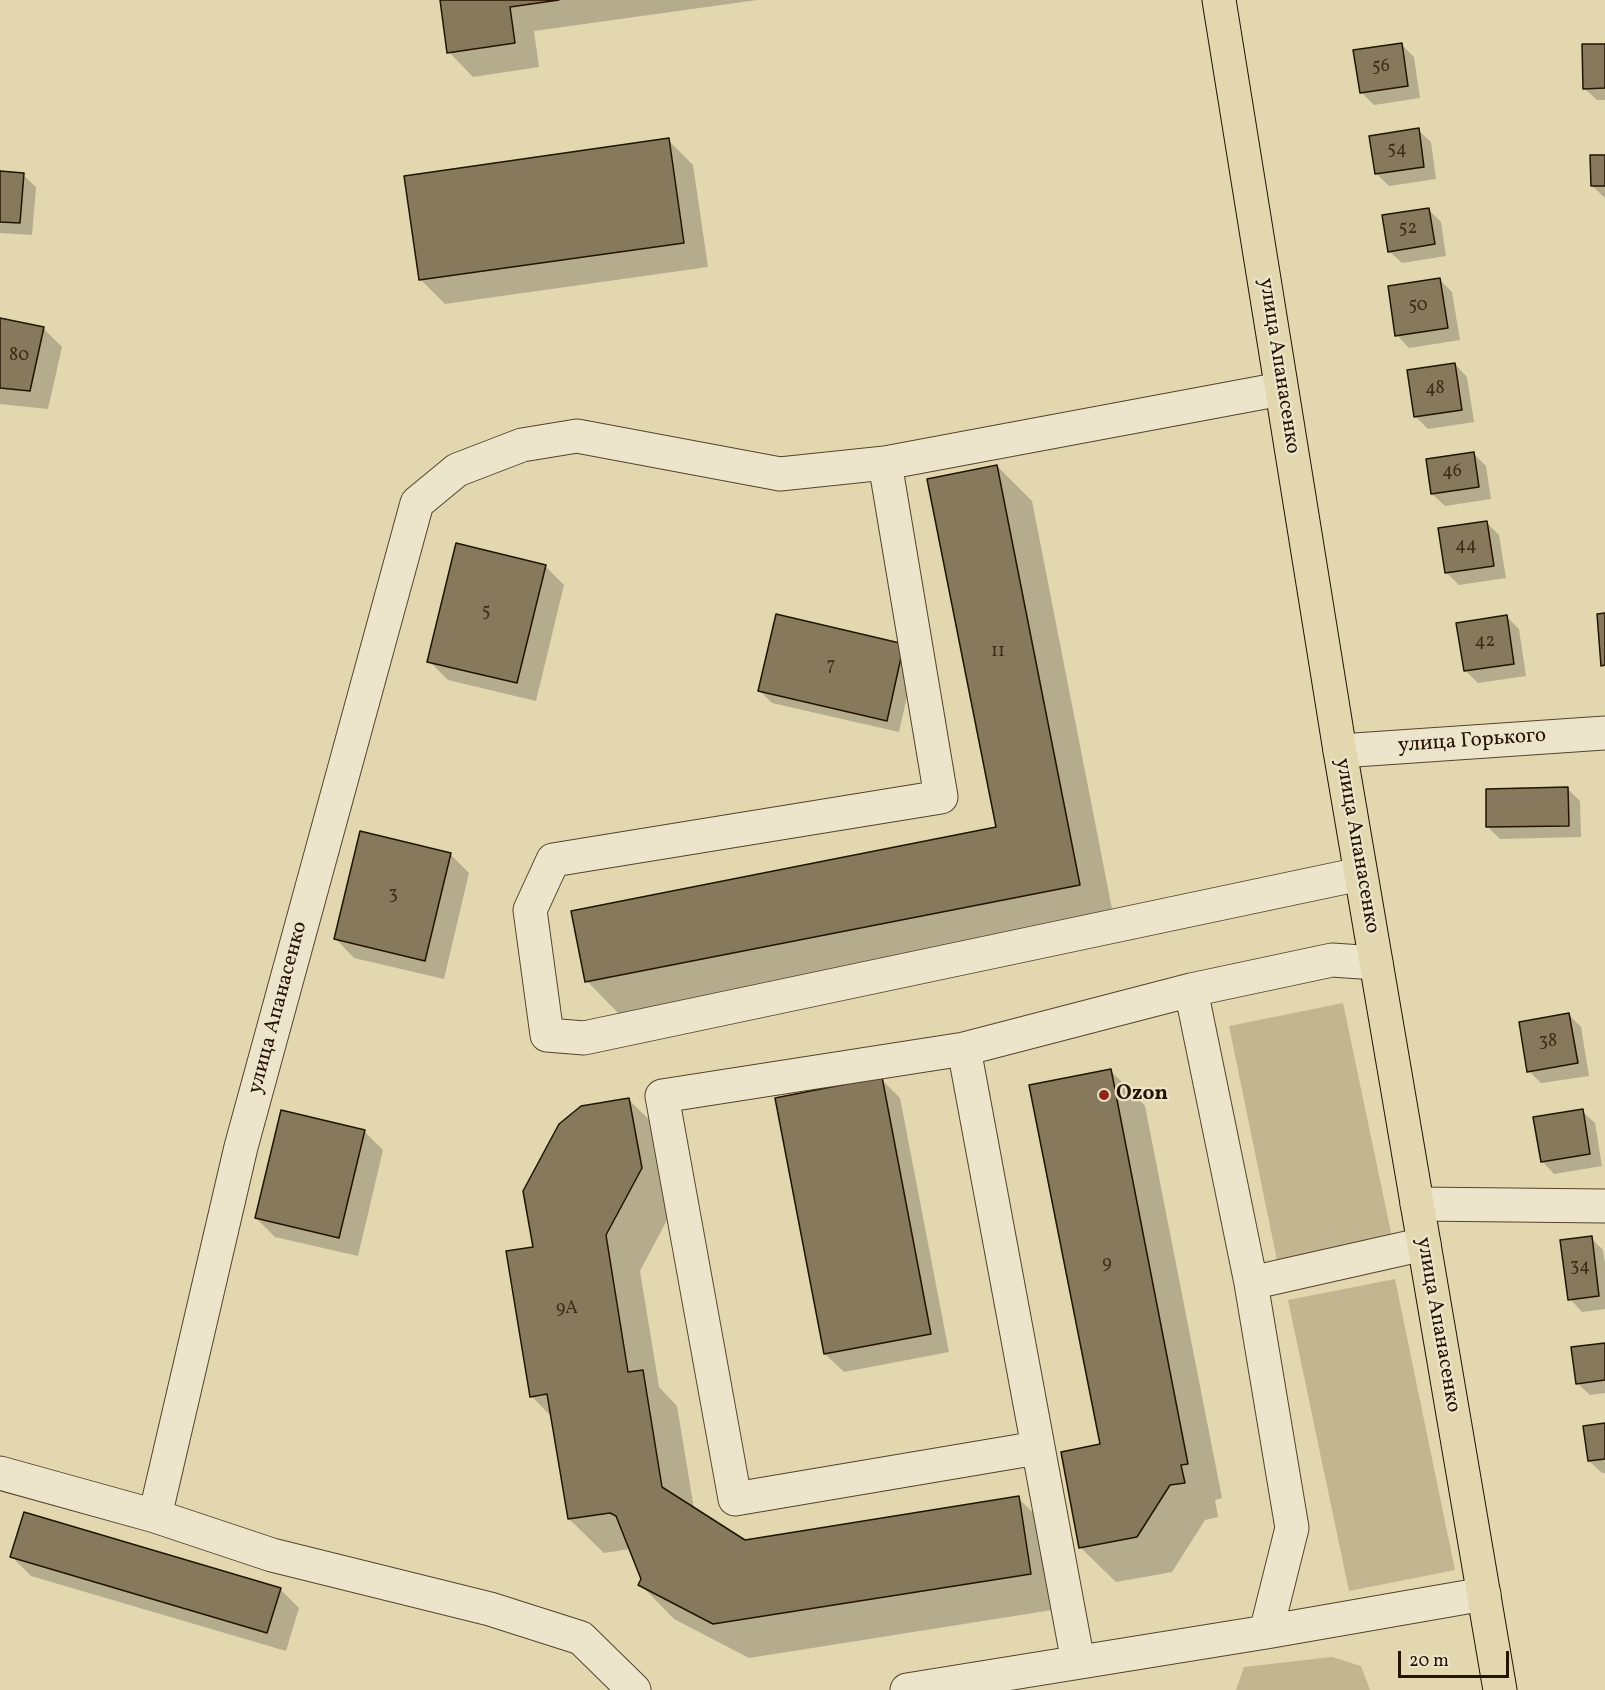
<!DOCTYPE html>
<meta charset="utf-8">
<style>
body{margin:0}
#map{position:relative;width:1605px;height:1690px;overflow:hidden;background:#e2d7af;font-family:Vollkorn,serif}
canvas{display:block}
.scale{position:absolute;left:1398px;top:1651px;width:111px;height:27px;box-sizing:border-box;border:3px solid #251300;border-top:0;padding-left:8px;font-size:18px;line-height:21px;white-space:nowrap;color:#251300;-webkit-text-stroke:4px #ece5cb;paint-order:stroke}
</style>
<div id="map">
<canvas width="1605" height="1690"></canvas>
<div class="scale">20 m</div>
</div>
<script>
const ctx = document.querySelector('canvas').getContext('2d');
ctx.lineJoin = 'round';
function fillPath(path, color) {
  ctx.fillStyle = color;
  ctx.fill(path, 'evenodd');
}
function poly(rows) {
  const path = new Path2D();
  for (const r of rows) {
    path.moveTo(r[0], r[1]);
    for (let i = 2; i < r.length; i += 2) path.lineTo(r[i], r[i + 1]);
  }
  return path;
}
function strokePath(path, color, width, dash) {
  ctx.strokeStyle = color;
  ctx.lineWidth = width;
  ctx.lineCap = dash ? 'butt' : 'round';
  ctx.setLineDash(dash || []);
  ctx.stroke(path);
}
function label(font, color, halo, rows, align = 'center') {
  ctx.font = font + ' Vollkorn,serif';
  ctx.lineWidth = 4.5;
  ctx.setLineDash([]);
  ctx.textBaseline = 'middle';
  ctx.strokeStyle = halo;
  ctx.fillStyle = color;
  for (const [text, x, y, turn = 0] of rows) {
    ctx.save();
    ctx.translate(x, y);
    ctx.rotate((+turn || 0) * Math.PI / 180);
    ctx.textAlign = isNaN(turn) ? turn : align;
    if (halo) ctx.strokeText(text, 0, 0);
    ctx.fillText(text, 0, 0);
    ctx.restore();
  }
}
const green = poly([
 [1343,1003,1393,1242,1278,1265,1229,1026],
 [1395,1279,1455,1570,1349,1591,1288,1300],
 [1332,1657,1361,1666,1370,1690,1236,1690,1244,1667]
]);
const shadow = poly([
 [441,0,757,0,534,31,539,67,473,77,449,52],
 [1401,44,1414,57,1420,98,1374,105,1361,92],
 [1605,45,1605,100,1597,100,1584,88],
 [1418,130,1431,142,1436,179,1389,186,1376,173],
 [668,140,693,165,708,267,445,304,421,280],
 [1605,156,1605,198,1592,186],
 [0,173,23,175,36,187,32,235,0,233],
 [1429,210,1441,222,1446,256,1402,263,1389,251],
 [1440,280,1452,292,1460,340,1409,348,1397,335],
 [0,320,43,328,62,347,48,409,0,404],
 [1455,364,1467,377,1474,422,1428,429,1415,416],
 [1473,453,1486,466,1491,499,1445,506,1432,494],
 [997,466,1032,501,1114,919,621,1016,587,981,997,829],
 [1486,522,1499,535,1506,578,1459,585,1446,572],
 [545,566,564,585,536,701,448,680,429,661],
 [777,616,916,657,899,732,772,703,760,691],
 [1507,617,1519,629,1526,676,1478,683,1465,670],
 [1568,789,1580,801,1581,837,1500,839,1488,827],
 [450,854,469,873,444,979,354,958,336,939],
 [1569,1015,1581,1027,1589,1076,1541,1083,1529,1071],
 [1111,1071,1145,1106,1222,1498,1215,1500,1218,1517,1205,1520,1172,1572,1116,1582,1081,1548,1102,1445],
 [881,1079,900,1098,949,1352,844,1372,825,1354],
 [629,1100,664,1134,676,1203,640,1271,659,1387,677,1406,694,1509,745,1541,1018,1498,1053,1532,1065,1608,749,1658,674,1619,640,1584,642,1579,630,1549,604,1553,569,1519,552,1417,531,1396,534,1248],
 [1582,1111,1595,1123,1602,1166,1554,1174,1542,1161],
 [365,1132,383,1150,358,1256,275,1237,256,1218],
 [1591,1238,1603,1250,1605,1263,1605,1309,1582,1312,1570,1299],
 [1605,1344,1605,1393,1590,1395,1577,1383],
 [1605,1425,1605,1473,1602,1473,1589,1461],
 [12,1557,280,1589,299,1608,286,1651,31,1576]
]);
const building = poly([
 [440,0,559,0,510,7,515,43,447,53,440,0],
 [1402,43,1408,86,1360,93,1353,50,1402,43],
 [1582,44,1605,44,1605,88,1583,89,1582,44],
 [1419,128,1424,167,1375,174,1369,136,1419,128],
 [669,138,684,243,419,280,404,176,669,138],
 [1590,155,1605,155,1605,186,1591,186,1590,155],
 [0,171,24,173,20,223,0,222,0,171],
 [1429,208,1435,244,1388,252,1382,215,1429,208],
 [1440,278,1448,328,1395,336,1388,286,1440,278],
 [0,318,44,327,30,391,0,388,0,318],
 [1455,363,1462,410,1414,417,1407,370,1455,363],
 [1474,452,1479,487,1431,494,1426,459,1474,452],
 [997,465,1080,885,585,982,571,911,996,827,927,479,997,465],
 [1487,521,1494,566,1445,573,1438,528,1487,521],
 [456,543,546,565,517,683,427,662,456,543],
 [1605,613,1605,665,1601,666,1597,614,1605,613],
 [776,614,904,644,887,721,758,691,776,614],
 [1507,615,1514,664,1464,671,1456,623,1507,615],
 [1568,787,1569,826,1486,827,1486,789,1568,787],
 [360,831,451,853,425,961,334,939,360,831],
 [1569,1013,1578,1063,1527,1072,1519,1022,1569,1013],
 [1111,1069,1188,1464,1181,1465,1185,1483,1170,1485,1137,1537,1079,1548,1061,1452,1100,1444,1029,1085,1111,1069],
 [882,1077,931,1334,824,1354,775,1098,882,1077],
 [629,1098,642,1168,606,1235,628,1372,643,1370,662,1487,745,1540,1019,1496,1031,1574,713,1624,638,1585,641,1579,616,1516,610,1513,568,1519,547,1394,530,1397,506,1251,533,1247,523,1191,559,1124,581,1106,629,1098],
 [1583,1109,1590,1154,1541,1162,1533,1117,1583,1109],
 [281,1110,365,1130,339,1238,255,1218,281,1110],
 [1592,1236,1599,1296,1568,1300,1560,1240,1592,1236],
 [1605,1343,1605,1380,1576,1384,1571,1347,1605,1343],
 [1605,1423,1605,1459,1588,1461,1583,1426,1605,1423],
 [24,1512,281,1588,267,1633,10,1557,24,1512]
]);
const minor = poly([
 [885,463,941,797,553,860,530,910,547,1035,584,1038,1360,874],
 [1340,751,1605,733],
 [964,1049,1078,1662],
 [1417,1204,1605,1206],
 [1251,1283,1424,1244],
 [1037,1448,735,1499,662,1096,964,1049,1191,990,1332,960,1376,963],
 [0,1473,155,1516,272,1555,490,1609,581,1638,634,1690],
 [155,1516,241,1147,417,503,457,470,522,445,577,436,780,474,885,463,1281,389],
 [1266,1632,1484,1594],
 [907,1690,1266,1632,1292,1528,1251,1283,1191,990]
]);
const major = poly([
 [1219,0,1340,751,1500,1690]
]);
const markers = [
 [1104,1095,6,"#8f2418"]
];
const numberNames = [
 ["56",1381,68],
 ["54",1397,151],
 ["52",1408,230],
 ["50",1418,307],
 ["80",19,357],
 ["48",1435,390],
 ["46",1452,473],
 ["44",1466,547],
 ["5",486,613],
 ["42",1485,643],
 ["11",998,653],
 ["7",831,667],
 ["3",393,896],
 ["38",1548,1043],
 ["9",1107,1265],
 ["34",1580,1268],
 ["9А",567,1310]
];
const streetNames = [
 ["улица Апанасенко",1278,366,81],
 ["улица Горького",1472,742,-4],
 ["улица Апанасенко",1356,846,80],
 ["улица Апанасенко",279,1008,-75],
 ["улица Апанасенко",1437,1325,80]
];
const poiNames = [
 ["Ozon",1116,1095]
];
fillPath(green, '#c2b691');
fillPath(shadow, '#0003');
fillPath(building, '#87795b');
strokePath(building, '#251300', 1.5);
strokePath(minor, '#54442c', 35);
strokePath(major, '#251300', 35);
strokePath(minor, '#ece5cb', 33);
strokePath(major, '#e2d7af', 33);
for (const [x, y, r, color] of markers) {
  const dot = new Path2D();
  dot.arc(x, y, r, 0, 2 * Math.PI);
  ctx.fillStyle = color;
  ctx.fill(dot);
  strokePath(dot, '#ece5cb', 2);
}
label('18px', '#3e2c17', null, numberNames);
label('21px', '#251300', '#ece5cb', streetNames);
label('bold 21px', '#251300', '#ece5cb', poiNames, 'left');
</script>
